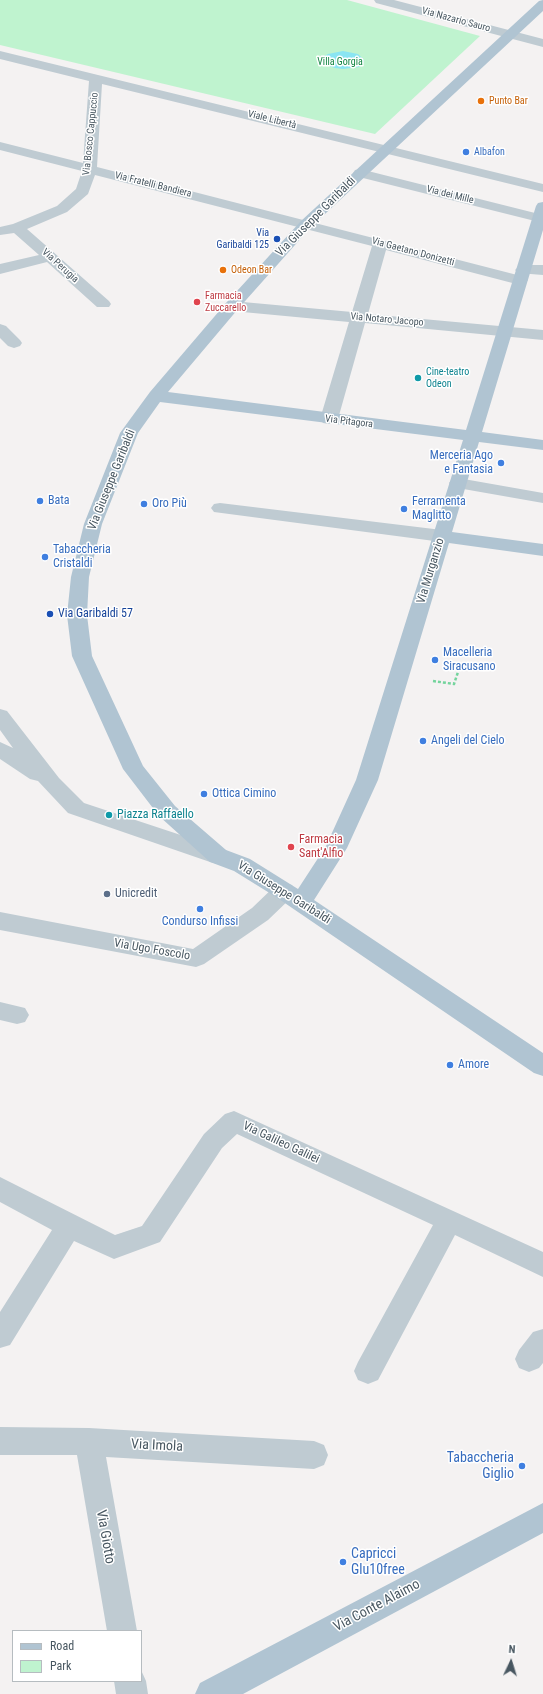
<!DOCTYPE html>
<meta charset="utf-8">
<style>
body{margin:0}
#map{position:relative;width:543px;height:1694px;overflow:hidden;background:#f4f2f2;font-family:"Roboto Condensed",sans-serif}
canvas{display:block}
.legend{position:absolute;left:12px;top:1630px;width:130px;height:52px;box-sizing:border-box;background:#fff;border:1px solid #b6bcc0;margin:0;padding:5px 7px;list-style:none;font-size:12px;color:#485761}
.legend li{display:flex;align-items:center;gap:8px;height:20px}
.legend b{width:20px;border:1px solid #b6bcc0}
.north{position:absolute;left:491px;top:1642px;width:40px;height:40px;-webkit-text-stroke:3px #fff;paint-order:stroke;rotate:4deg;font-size:11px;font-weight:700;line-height:16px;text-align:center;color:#485761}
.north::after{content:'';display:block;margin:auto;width:14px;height:18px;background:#485761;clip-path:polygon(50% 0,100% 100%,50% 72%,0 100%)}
</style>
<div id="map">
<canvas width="543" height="1694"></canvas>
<ul class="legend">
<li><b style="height:5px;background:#b0c4d2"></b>Road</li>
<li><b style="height:11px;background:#bff3cf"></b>Park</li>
</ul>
<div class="north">N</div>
</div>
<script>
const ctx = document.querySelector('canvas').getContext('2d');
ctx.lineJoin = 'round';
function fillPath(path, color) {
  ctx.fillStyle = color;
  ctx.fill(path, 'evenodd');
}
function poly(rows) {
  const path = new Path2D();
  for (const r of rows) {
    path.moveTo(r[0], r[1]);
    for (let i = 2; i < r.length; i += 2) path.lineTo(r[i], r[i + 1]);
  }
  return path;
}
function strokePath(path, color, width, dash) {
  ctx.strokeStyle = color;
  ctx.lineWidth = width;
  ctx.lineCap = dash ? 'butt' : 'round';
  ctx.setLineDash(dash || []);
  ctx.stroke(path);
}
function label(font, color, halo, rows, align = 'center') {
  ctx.font = font + ' "Roboto Condensed",sans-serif';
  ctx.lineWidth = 3;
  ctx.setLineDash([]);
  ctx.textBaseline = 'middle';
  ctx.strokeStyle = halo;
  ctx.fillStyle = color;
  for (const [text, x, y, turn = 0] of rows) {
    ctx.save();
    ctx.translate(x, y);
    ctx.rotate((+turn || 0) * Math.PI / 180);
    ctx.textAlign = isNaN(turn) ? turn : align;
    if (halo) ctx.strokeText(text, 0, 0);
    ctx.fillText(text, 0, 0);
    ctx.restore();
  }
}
const green = poly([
 [0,0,347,0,480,36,375,134,0,45]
]);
const water = poly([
 [343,51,358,54,364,60,363,64,359,67,343,69,335,68,324,64,322,60,323,57,328,54]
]);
const path = poly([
 [433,681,454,684,461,663]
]);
const minor = poly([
 [374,0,394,0,543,39,543,47,376,3,374,0],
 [0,51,543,184,543,192,102,84,97,167,525,277,528,280,525,283,520,285,386,250,368,314,543,330,543,340,365,323,338,419,335,423,329,424,323,423,320,419,349,322,232,311,226,309,224,306,226,303,232,301,352,312,372,246,95,175,88,194,67,212,27,229,109,301,111,304,109,307,97,307,47,262,0,274,0,264,39,255,14,233,0,235,0,227,13,224,57,206,76,189,82,171,0,150,0,142,83,163,89,81,0,59,0,51],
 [360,169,543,215,543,221,539,222,355,176,353,173,355,170,360,169],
 [523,265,543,265,543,275,518,273,515,270,518,267,523,265],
 [0,324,6,326,20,340,22,343,20,346,14,348,8,346,0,338,0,324],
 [458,478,543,493,543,503,452,487,449,483,452,479,458,478],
 [220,503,442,530,449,532,451,536,449,540,442,542,214,512,211,508,214,504,220,503],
 [0,709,7,711,59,778,84,803,226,850,229,856,226,862,218,864,210,862,68,813,38,781,30,779,0,759,0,742,13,748,0,730,0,709],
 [284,883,292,885,295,891,292,897,268,920,204,964,196,967,0,930,0,912,193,949,252,908,276,885,284,883],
 [0,1002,25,1008,29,1015,25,1022,17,1024,0,1020,0,1002],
 [234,1111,543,1252,543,1277,455,1235,378,1380,368,1384,358,1380,354,1371,358,1362,433,1225,237,1134,222,1148,160,1242,114,1259,74,1241,10,1345,0,1348,0,1312,52,1230,0,1202,0,1177,115,1235,142,1226,204,1134,225,1114,234,1111],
 [543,1329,543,1363,539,1368,529,1372,519,1368,515,1359,519,1350,533,1332,543,1329],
 [0,1427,89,1428,314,1441,324,1445,328,1455,324,1465,314,1469,106,1457,137,1631,107,1631,77,1455,0,1455,0,1427],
 [141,1670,146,1681,148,1694,116,1694,114,1681,141,1681,141,1670]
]);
const major = poly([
 [543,0,543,11,311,227,238,309,168,392,466,430,536,206,538,203,543,202,543,230,482,432,543,440,543,450,479,442,452,532,543,544,543,556,449,543,378,780,347,848,314,900,543,1053,543,1076,534,1073,276,897,234,871,210,862,159,816,123,769,72,656,67,615,71,577,84,524,120,433,150,392,226,303,301,221,539,1,543,0],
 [160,402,463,440,356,780,326,846,298,889,250,859,226,850,175,806,143,766,92,656,87,615,89,577,102,524,138,433,160,402],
 [543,1503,543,1533,243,1694,195,1694,200,1683,543,1503]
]);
const markers = [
 [481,101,4,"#e8710a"],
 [466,152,4,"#3f7fe0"],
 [277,239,4,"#1a4fb4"],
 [223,270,4,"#e8710a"],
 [197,302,4,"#e0444e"],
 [418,378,4,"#0f9aa8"],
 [501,463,4,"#3f7fe0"],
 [40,501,4,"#3f7fe0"],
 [144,504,4,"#3f7fe0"],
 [404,509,4,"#3f7fe0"],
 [45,557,4,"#3f7fe0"],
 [50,614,4,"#1a4fb4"],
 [435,660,4,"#3f7fe0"],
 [423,741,4,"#3f7fe0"],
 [204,794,4,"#3f7fe0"],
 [109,815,4,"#0f9aa8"],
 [291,847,4,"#e0444e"],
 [107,894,4,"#5c6f8a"],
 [200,909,4,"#3f7fe0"],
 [450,1065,4,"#3f7fe0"],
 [522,1466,4,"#3f7fe0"],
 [343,1562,4,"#3f7fe0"]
];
const farStreetnames = [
 ["Via Nazario Sauro",456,20,15],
 ["Viale Libertà",272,120,14],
 ["Via Bosco Cappuccio",91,134,-84],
 ["Via Fratelli Bandiera",153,185,14],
 ["Via dei Mille",450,195,14],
 ["Via Gaetano Donizetti",413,252,15],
 ["Via Perugia",60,266,42],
 ["Via Notaro Jacopo",387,320,5],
 ["Via Pitagora",349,422,7]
];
const farParknames = [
 ["Villa Gorgia",340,62]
];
const farFoodnames = [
 ["Punto Bar",489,101],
 ["Odeon Bar",231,270]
];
const farShopnames = [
 ["Albafon",474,152]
];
const farTransitnames = [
 ["Via",269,233],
 ["Garibaldi 125",269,245]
];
const farHealthnames = [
 ["Farmacia",205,296],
 ["Zuccarello",205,308]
];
const farCulturenames = [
 ["Cine-teatro",426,372],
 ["Odeon",426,384]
];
const streetNames = [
 ["Via Giuseppe Garibaldi",316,217,-45],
 ["Via Giuseppe Garibaldi",112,480,-68],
 ["Via Murganzio",431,571,-73],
 ["Via Giuseppe Garibaldi",284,893,32],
 ["Via Ugo Foscolo",152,950,10],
 ["Via Galileo Galilei",281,1143,25]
];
const shopNames = [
 ["Merceria Ago",493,456,"right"],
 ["e Fantasia",493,470,"right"],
 ["Bata",48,501],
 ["Ferramenta",412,502],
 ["Maglitto",412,516],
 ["Oro Più",152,504],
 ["Tabaccheria",53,550],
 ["Cristaldi",53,564],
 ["Macelleria",443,653],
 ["Siracusano",443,667],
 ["Angeli del Cielo",431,741],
 ["Ottica Cimino",212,794],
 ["Condurso Infissi",200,922,"center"],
 ["Amore",458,1065]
];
const transitNames = [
 ["Via Garibaldi 57",58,614]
];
const cultureNames = [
 ["Piazza Raffaello",117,815]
];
const healthNames = [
 ["Farmacia",299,840],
 ["Sant'Alfio",299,854]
];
const serviceNames = [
 ["Unicredit",115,894]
];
const nearStreetnames = [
 ["Via Imola",157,1446,3],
 ["Via Giotto",105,1537,80],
 ["Via Conte Alaimo",377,1606,-28]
];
const nearShopnames = [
 ["Tabaccheria",514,1458],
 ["Giglio",514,1474],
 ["Capricci",351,1554,"left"],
 ["Glu10free",351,1570,"left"]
];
fillPath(green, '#bff3cf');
fillPath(water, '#8ae5f2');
strokePath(path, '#74d49d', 2.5, [3, 2]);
fillPath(minor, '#bfcbd2');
fillPath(major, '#b0c4d2');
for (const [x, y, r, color] of markers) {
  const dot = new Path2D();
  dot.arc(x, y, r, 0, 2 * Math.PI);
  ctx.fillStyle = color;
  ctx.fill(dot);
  strokePath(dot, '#fff', 1.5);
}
label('10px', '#485761', '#fff', farStreetnames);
label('10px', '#118441', '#fff', farParknames);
label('10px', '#c56008', '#fff', farFoodnames, 'left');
label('10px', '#366cbe', '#fff', farShopnames, 'left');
label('10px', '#164399', '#fff', farTransitnames, 'right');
label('10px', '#be3a42', '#fff', farHealthnames, 'left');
label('10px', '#0d838f', '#fff', farCulturenames, 'left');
label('12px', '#485761', '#fff', streetNames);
label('12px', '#366cbe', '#fff', shopNames, 'left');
label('12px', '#164399', '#fff', transitNames, 'left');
label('12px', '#0d838f', '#fff', cultureNames, 'left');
label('12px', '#be3a42', '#fff', healthNames, 'left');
label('12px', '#4e5e75', '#fff', serviceNames, 'left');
label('14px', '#485761', '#fff', nearStreetnames);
label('14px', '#366cbe', '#fff', nearShopnames, 'right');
</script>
